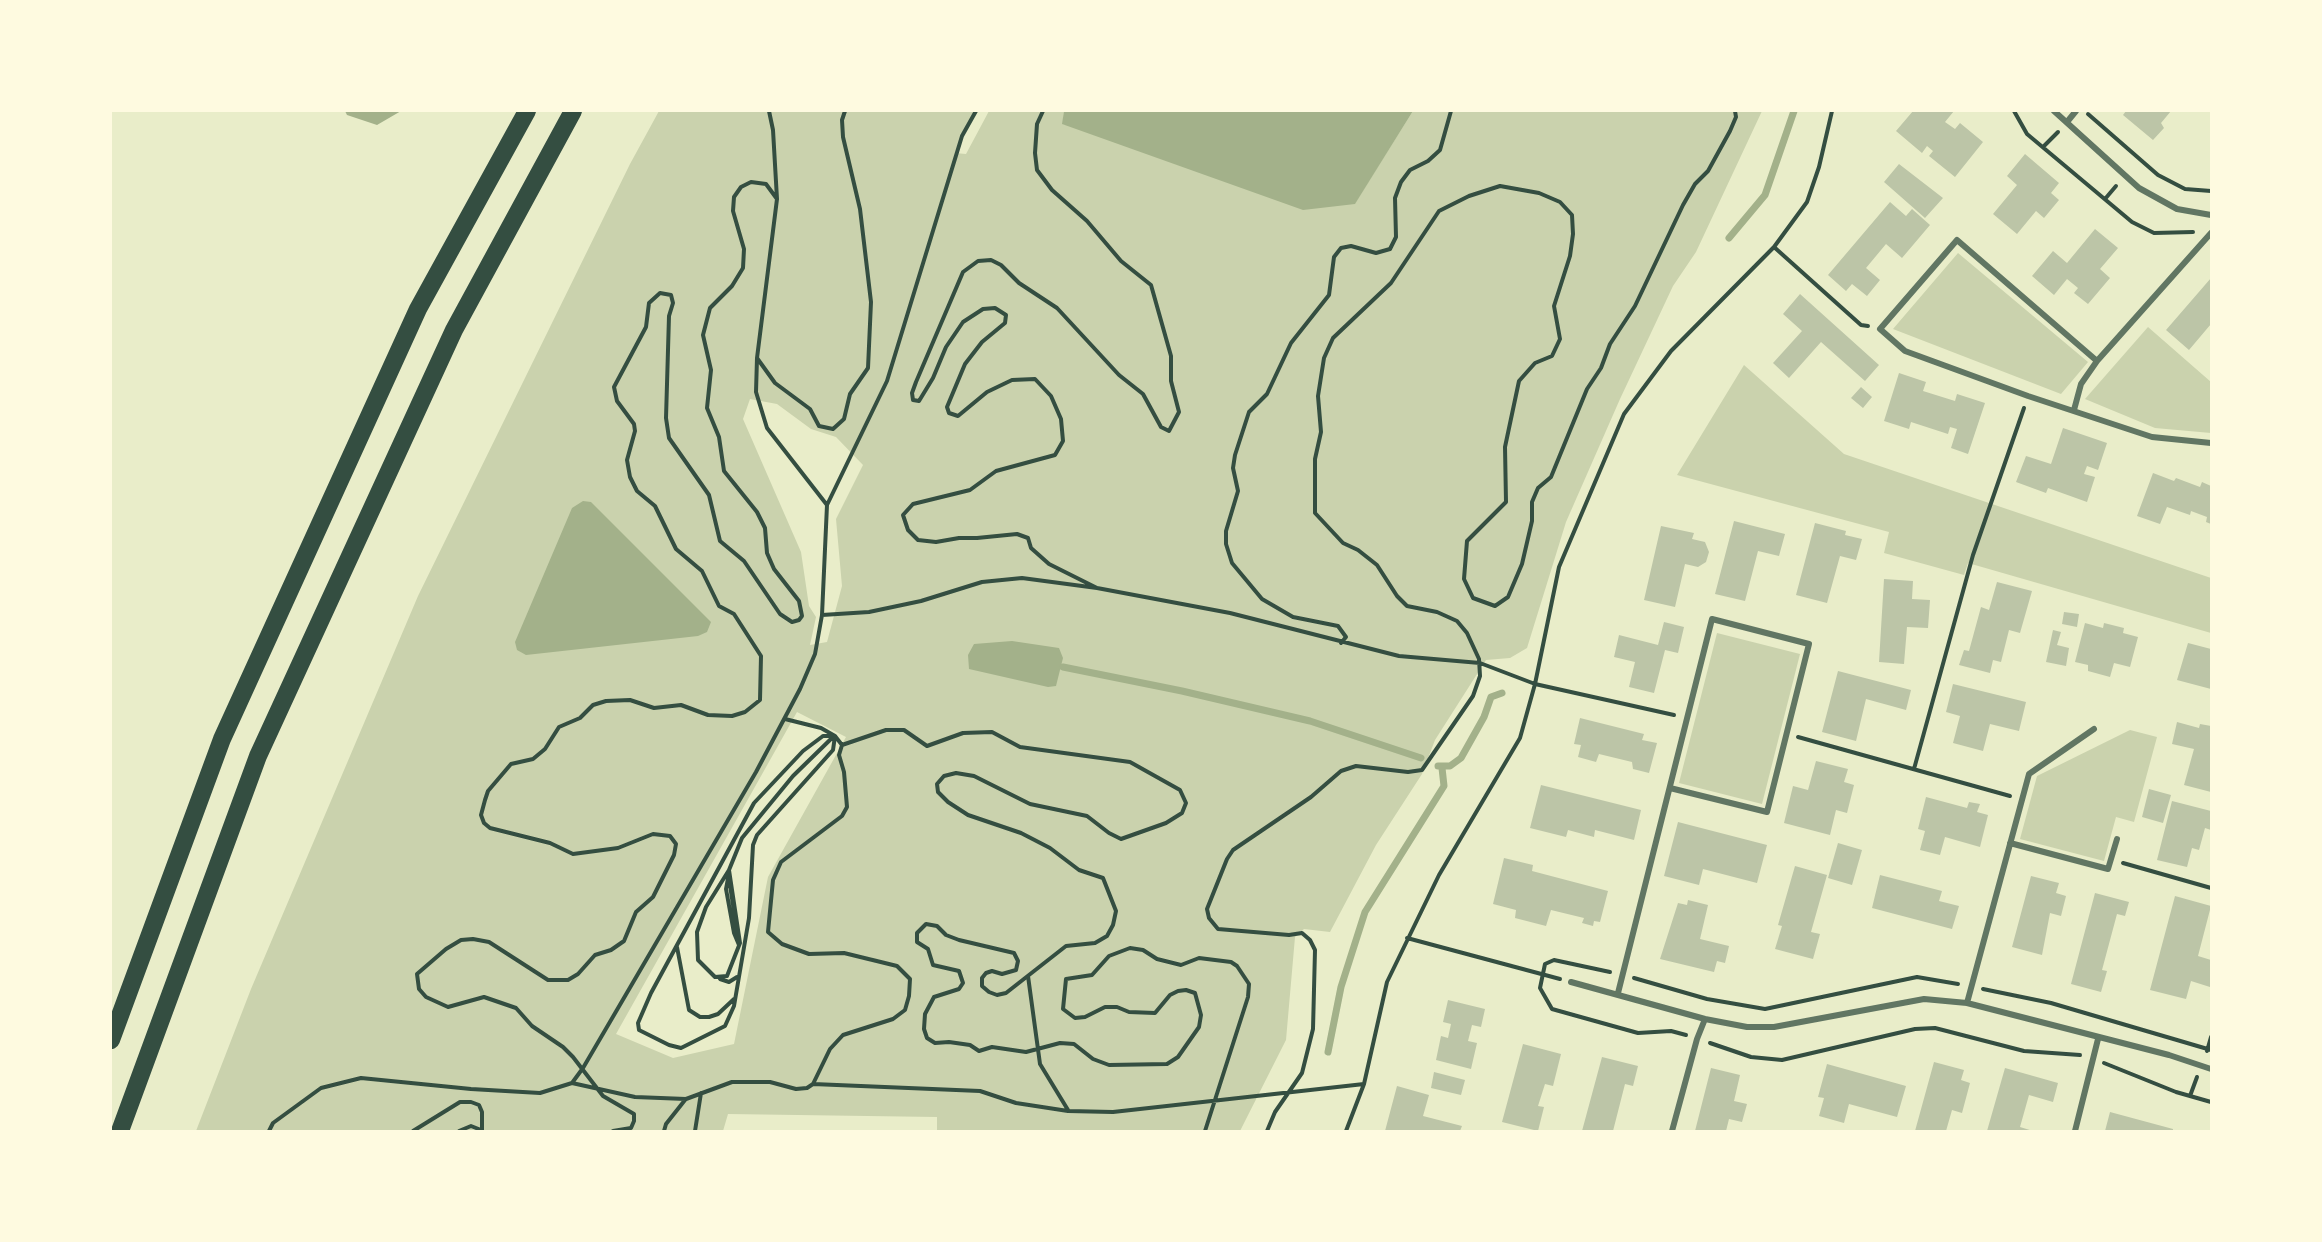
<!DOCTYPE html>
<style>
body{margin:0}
#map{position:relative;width:2322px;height:1242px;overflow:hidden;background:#e9edc9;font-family:"Noto Sans",sans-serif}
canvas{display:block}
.frame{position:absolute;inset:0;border:112px solid #fefae0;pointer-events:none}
</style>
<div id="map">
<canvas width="2322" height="1242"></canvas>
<div class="frame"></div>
</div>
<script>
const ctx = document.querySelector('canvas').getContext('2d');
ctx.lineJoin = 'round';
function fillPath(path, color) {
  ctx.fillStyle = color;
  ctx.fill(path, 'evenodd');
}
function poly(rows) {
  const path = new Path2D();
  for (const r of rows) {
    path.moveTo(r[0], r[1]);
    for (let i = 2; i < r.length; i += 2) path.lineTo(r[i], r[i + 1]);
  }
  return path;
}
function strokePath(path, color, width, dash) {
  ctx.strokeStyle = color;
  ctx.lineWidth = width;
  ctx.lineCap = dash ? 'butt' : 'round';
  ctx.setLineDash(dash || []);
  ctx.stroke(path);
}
const green = poly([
 [659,111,975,111,955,153,966,154,989,111,1064,111,1063,124,1355,203,1413,111,1762,111,1696,252,1673,286,1620,399,1566,522,1527,648,1510,658,1486,660,1435,740,1422,774,1376,845,1330,932,1304,929,1295,937,1286,1040,1240,1131,937,1131,937,1117,728,1114,723,1131,196,1131,251,989,418,596,630,164],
 [750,399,777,404,811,429,836,437,863,465,836,519,842,586,827,642,810,645,816,617,809,606,801,552,743,419],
 [797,712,846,737,768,877,734,1044,673,1058,616,1034],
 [1958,253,2088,362,2061,394,1893,329],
 [2148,327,2211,382,2211,433,2155,428,2085,399],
 [1744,365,1844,454,2211,578,2211,633,1968,563,1964,575,1884,553,1889,532,1677,475],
 [1717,633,1800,654,1762,804,1679,783],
 [2130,730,2157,737,2134,822,2116,817,2104,861,2020,839,2037,776]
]);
const water = poly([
 [345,111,401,111,377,125,347,115],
 [1064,111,1413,111,1355,204,1303,210,1062,124],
 [583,501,591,502,711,622,707,632,698,636,526,655,517,650,515,642,572,508],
 [1012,641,1059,648,1063,658,1056,686,1048,687,969,669,968,655,974,644]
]);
const stream = poly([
 [1729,238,1765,195,1794,111],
 [1063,667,1182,691,1310,721,1421,758],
 [1438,766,1450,766,1461,758,1484,717,1491,697,1502,693],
 [1328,1052,1341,987,1365,912,1444,786,1442,768]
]);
const building = poly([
 [1913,111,1954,111,1945,122,1955,129,1960,123,1983,142,1955,177,1929,156,1933,151,1927,146,1922,153,1896,131],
 [2126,111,2171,111,2161,123,2164,128,2153,140,2123,115],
 [2025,154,2059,183,2051,193,2059,200,2044,218,2036,211,2017,234,1993,214,2017,185,2007,176],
 [1899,164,1943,198,1925,218,1884,182],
 [1890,202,1906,216,1912,209,1930,225,1902,258,1886,244,1866,268,1880,280,1867,296,1852,284,1846,291,1828,275],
 [2095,229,2118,248,2100,269,2110,278,2088,304,2074,293,2078,288,2067,279,2054,295,2032,276,2053,251,2067,263],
 [2211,278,2211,324,2189,350,2166,330],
 [1800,294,1879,365,1865,381,1821,342,1789,378,1773,363,1802,331,1783,314],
 [1899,373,1926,382,1923,391,1955,401,1957,394,1985,403,1968,454,1951,448,1957,429,1950,427,1948,434,1911,422,1909,429,1884,421],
 [1861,387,1872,397,1863,408,1851,398],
 [2063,428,2107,443,2098,470,2087,466,2084,474,2095,477,2087,502,2048,488,2046,493,2016,482,2026,456,2051,464],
 [2153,473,2174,481,2176,478,2200,487,2202,482,2211,486,2211,524,2206,522,2207,517,2191,511,2190,515,2167,507,2160,524,2137,516],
 [1734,521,1785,534,1779,556,1758,551,1745,601,1715,594],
 [1815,523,1846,531,1845,535,1862,539,1856,560,1840,556,1827,603,1796,595],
 [1661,526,1694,533,1692,539,1705,542,1709,552,1706,562,1698,567,1685,564,1675,607,1644,600],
 [1884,579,1913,581,1912,599,1930,600,1928,628,1907,627,1904,664,1879,662],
 [1997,582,2032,591,2020,633,2009,630,2001,662,1993,660,1990,673,1959,665,1964,650,1969,651,1981,607,1989,610],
 [2064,612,2079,614,2077,627,2062,624],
 [1664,622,1684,627,1678,653,1665,650,1654,693,1629,687,1635,662,1614,657,1619,635,1658,645],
 [2085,623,2103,628,2104,623,2124,628,2123,633,2138,637,2130,667,2114,663,2110,677,2088,671,2088,665,2075,662],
 [2053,630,2061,632,2057,645,2069,648,2066,666,2046,662],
 [2188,643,2211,649,2211,689,2177,680],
 [1838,671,1911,690,1906,710,1866,699,1856,741,1822,732],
 [1953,684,2026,702,2019,731,1990,724,1983,751,1953,743,1960,716,1946,712],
 [1580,718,1644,734,1642,740,1657,743,1649,773,1633,769,1632,762,1599,754,1596,762,1578,757,1581,745,1574,744],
 [2177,722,2199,728,2200,724,2211,726,2211,792,2184,785,2194,749,2172,744],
 [1816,761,1848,769,1844,782,1854,785,1847,813,1836,810,1830,835,1784,823,1793,786,1808,790],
 [1541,785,1641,810,1634,840,1595,830,1594,837,1568,830,1566,837,1530,828],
 [2149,789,2171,795,2163,823,2142,817],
 [1926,797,1967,808,1969,802,1980,804,1977,812,1988,815,1980,847,1945,837,1940,855,1920,850,1925,831,1918,829],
 [2172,801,2211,811,2211,830,2205,828,2199,850,2192,848,2187,867,2157,860],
 [1678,822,1767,845,1757,883,1703,869,1699,885,1664,876],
 [1838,843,1862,850,1852,885,1828,878],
 [1504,858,1533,865,1532,871,1608,891,1600,922,1594,921,1593,926,1582,923,1584,918,1551,910,1546,926,1515,918,1516,910,1493,904],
 [1795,866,1827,875,1811,932,1820,934,1813,959,1775,949,1782,926,1778,925],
 [1880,875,1942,891,1939,901,1959,906,1952,929,1872,908],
 [2031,876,2059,883,2056,893,2066,896,2061,916,2050,913,2042,955,2012,947],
 [2095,893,2129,902,2125,916,2117,914,2102,970,2107,971,2101,992,2071,984],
 [2175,896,2211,906,2198,956,2211,960,2211,981,2210,987,2191,981,2186,999,2150,990],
 [1688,900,1708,905,1700,939,1729,946,1725,963,1717,961,1714,972,1660,959,1678,903,1687,905],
 [1448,1000,1485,1009,1481,1027,1472,1025,1468,1041,1477,1043,1471,1069,1436,1060,1441,1036,1448,1038,1451,1024,1443,1022],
 [1523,1044,1561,1054,1553,1086,1545,1084,1538,1106,1544,1107,1538,1131,1502,1122],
 [1602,1057,1638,1066,1633,1086,1625,1084,1613,1131,1582,1131],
 [1934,1062,1964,1070,1961,1080,1970,1083,1962,1113,1952,1110,1946,1131,1915,1131],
 [1827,1064,1906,1086,1897,1117,1849,1104,1844,1123,1819,1116,1824,1098,1818,1097],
 [1711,1068,1740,1075,1734,1101,1747,1104,1742,1122,1729,1119,1726,1131,1695,1131],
 [2005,1068,2058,1083,2053,1102,2029,1095,2020,1127,2033,1131,1987,1131],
 [1434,1072,1465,1080,1461,1095,1431,1088],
 [1397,1086,1429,1095,1423,1116,1462,1126,1460,1131,1385,1131],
 [2110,1112,2173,1129,2173,1131,2105,1131]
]);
const path = poly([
 [769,111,773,130,777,199,757,358,756,392,767,428,827,505],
 [1043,111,1037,124,1035,153,1037,170,1052,190,1087,221,1121,261,1151,285,1171,356,1171,381,1179,412,1169,431,1161,427,1143,394,1119,375,1057,308,1019,283,1001,265,991,260,978,261,963,272,916,382,912,393,913,400,919,401,933,378,946,347,963,322,983,309,995,308,1006,315,1005,323,982,342,965,364,947,407,949,413,958,416,987,392,1012,380,1035,379,1051,396,1061,419,1063,441,1055,455,996,471,970,490,913,504,903,515,908,530,918,540,936,542,959,538,977,538,1017,534,1028,538,1031,548,1049,564,1097,588],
 [2014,111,2027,134,2132,222,2154,233,2193,232],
 [2088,114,2158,175,2185,189,2211,191],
 [2044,146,2058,132],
 [2105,199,2116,186],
 [1774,247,1861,325,1868,326],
 [757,358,775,383,810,409,819,426,833,429,844,419,850,394,868,368,871,302,860,209,843,137,842,120,845,111],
 [822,615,869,612,921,601,982,582,1022,578,1097,588,1230,613,1399,656,1480,663,1535,684,1674,715],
 [1341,643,1346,637,1338,626,1293,617,1262,599,1232,563,1226,544,1226,531,1238,491,1233,468,1235,455,1249,412,1267,394,1291,343,1329,295,1334,257,1341,248,1351,246,1376,253,1390,249,1396,237,1395,198,1401,182,1410,170,1428,161,1440,150,1451,111],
 [785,719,821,728,835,736,842,745],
 [823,736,835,736,833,750,757,835,753,845,749,918,734,1006,725,1026,681,1048,669,1045,639,1030,638,1023,651,993,754,803,803,751,823,736],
 [1798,737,2010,796],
 [842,745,886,730,904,730,927,746,963,733,992,732,1020,747,1130,762,1180,790,1186,803,1182,813,1166,823,1121,839,1109,833,1087,816,1030,804,974,776,956,773,944,776,937,784,938,792,948,802,968,815,1021,833,1050,848,1079,870,1103,878,1116,911,1113,925,1107,936,1095,943,1066,946,1006,993,997,995,989,992,982,986,982,978,986,973,992,971,1002,974,1016,970,1018,961,1014,953,959,940,946,935,937,926,926,924,917,933,917,942,928,949,933,965,959,971,963,983,959,989,934,997,925,1014,924,1029,927,1038,935,1043,949,1042,970,1045,979,1051,992,1047,1026,1052,1060,1043,1074,1044,1093,1059,1109,1065,1167,1064,1178,1057,1199,1027,1201,1015,1195,993,1186,990,1178,991,1170,995,1155,1013,1129,1012,1117,1007,1105,1007,1085,1017,1075,1018,1063,1009,1066,979,1092,975,1109,956,1130,948,1143,950,1157,959,1181,965,1199,958,1231,962,1237,966,1249,984,1248,997,1205,1131],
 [1914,769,1973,555,2024,408],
 [2123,863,2211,888],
 [729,870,706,907,697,932,698,960,715,977,727,976,740,943,729,870,742,838,793,776,834,736],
 [729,873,726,889,734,933,739,945],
 [729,879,738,937],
 [1407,938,1560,979],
 [677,947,689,1010,700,1017,709,1017,718,1014,734,999],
 [1610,972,1554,960,1545,964,1540,988,1552,1009,1638,1033,1671,1031,1686,1035],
 [1028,976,1040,1064,1068,1110],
 [1634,978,1707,999,1765,1009,1917,977,1958,984],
 [720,979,729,982,737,977],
 [1983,989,2051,1003,2211,1050],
 [1710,1043,1751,1057,1782,1060,1915,1029,1935,1028,2024,1051,2080,1055],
 [2207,1051,2211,1037],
 [2104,1063,2176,1092,2211,1102],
 [572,1083,635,1097,686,1099,732,1082,770,1082,796,1089,807,1088,813,1084,830,1049,843,1035,893,1019,905,1010,909,996,910,979,897,966,844,953,809,954,782,944,768,932,773,880,781,862,842,816,847,807,844,772,839,755,842,745],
 [813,1084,980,1091,1016,1103,1068,1111,1113,1112,1364,1084],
 [2190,1096,2197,1077],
 [269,1131,273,1123,321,1088,361,1078,471,1089,540,1093,572,1083,583,1068,756,772,800,689,815,654,822,615,827,505,887,381,962,136,976,111],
 [413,1131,460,1102,471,1102,479,1105,482,1112,482,1131],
 [459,1131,471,1126,481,1130],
 [613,1131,631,1128,634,1121,634,1114,603,1096,573,1057,563,1047,532,1026,516,1008,484,997,448,1007,426,997,419,989,417,974,446,949,461,940,473,939,489,942,548,980,568,980,578,974,595,955,611,950,624,941,636,912,653,897,674,855,676,844,670,836,653,834,618,848,573,854,550,843,490,828,484,823,481,815,485,800,488,791,511,764,533,759,545,749,559,727,580,718,593,705,606,701,630,700,654,708,681,705,708,715,732,716,745,712,760,700,761,656,734,614,719,606,702,571,676,549,655,506,637,491,630,477,627,460,635,431,634,424,617,401,614,387,646,327,649,303,660,293,671,295,673,303,669,316,666,418,669,438,709,495,720,541,744,561,780,614,792,622,799,620,802,616,799,601,774,569,767,553,765,528,757,512,724,471,719,437,707,408,711,370,703,335,710,308,732,286,743,268,744,249,733,211,734,197,741,187,751,182,766,184,777,199],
 [664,1131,666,1124,685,1100],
 [695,1131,701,1093],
 [1267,1131,1275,1112,1302,1073,1313,1029,1315,950,1310,940,1302,933,1289,935,1218,929,1209,918,1207,909,1227,859,1233,850,1311,797,1341,771,1356,766,1408,772,1422,770,1473,696,1480,676,1479,659,1467,633,1457,621,1437,612,1407,606,1397,596,1377,565,1358,550,1343,543,1315,513,1315,459,1321,432,1318,396,1324,358,1333,338,1391,283,1439,211,1469,196,1500,186,1539,193,1560,202,1572,215,1573,234,1570,256,1554,306,1560,339,1552,356,1535,363,1519,381,1505,447,1506,502,1467,541,1464,579,1473,598,1495,606,1508,597,1522,564,1532,521,1532,502,1538,488,1551,477,1587,389,1601,368,1610,344,1635,306,1683,205,1695,184,1708,171,1730,131,1736,117,1735,111],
 [1346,1131,1364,1084,1387,982,1439,875,1520,738,1535,684,1559,567,1624,414,1671,351,1774,247,1807,202,1819,167,1832,111]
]);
const minor = poly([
 [2054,111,2139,188,2177,209,2211,215],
 [2067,122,2076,111],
 [2097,361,1957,240,1880,329,1905,351,2028,396,2152,437,2211,443],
 [2074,410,2081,384,2097,361,2211,233],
 [2010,843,2108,869,2117,839],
 [1571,982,1705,1019,1747,1027,1774,1027,1924,999,1967,1003,2169,1055,2211,1069],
 [1618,993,1712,619,1809,644,1767,812,1670,788],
 [1967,1003,2029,774,2094,729],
 [1672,1131,1697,1039,1705,1019],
 [2075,1131,2098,1039]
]);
const motorway = poly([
 [111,1040,222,739,418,309,527,111],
 [120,1131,258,756,454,330,573,111]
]);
fillPath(green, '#cad2ad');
fillPath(water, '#a3b18a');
strokePath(stream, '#a3b18a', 7);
fillPath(building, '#bcc5a7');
strokePath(path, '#344e41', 4);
strokePath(minor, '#617663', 6);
strokePath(motorway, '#344e41', 18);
</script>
